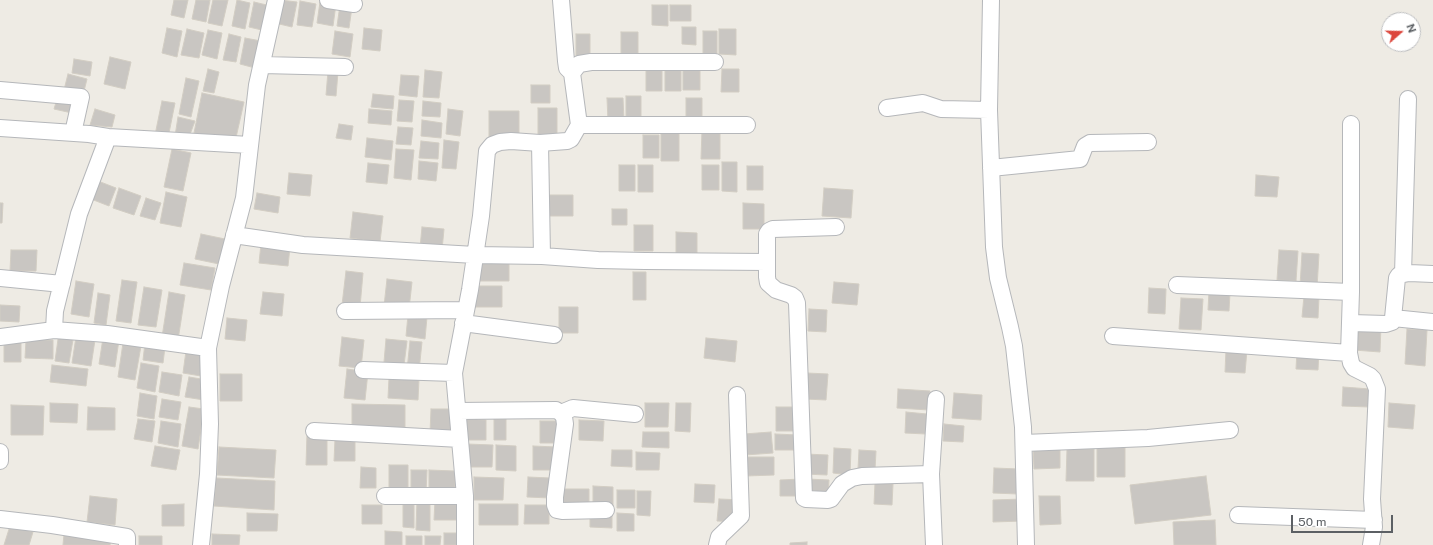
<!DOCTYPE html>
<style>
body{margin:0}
#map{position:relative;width:1433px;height:545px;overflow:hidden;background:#eeebe4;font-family:"Public Sans",sans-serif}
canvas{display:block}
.north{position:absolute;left:1381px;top:12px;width:40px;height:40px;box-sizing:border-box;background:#fff;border:1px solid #bebfc1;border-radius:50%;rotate:70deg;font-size:11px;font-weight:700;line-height:16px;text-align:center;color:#5c6064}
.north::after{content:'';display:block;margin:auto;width:14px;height:18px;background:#dc463c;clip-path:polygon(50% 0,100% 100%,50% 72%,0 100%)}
.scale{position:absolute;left:1291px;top:515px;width:102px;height:18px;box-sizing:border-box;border:2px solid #5c6064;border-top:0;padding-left:5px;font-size:12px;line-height:14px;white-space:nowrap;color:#5c6064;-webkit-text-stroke:3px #fff;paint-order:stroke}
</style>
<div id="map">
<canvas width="1433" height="545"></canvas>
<div class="north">N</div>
<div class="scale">50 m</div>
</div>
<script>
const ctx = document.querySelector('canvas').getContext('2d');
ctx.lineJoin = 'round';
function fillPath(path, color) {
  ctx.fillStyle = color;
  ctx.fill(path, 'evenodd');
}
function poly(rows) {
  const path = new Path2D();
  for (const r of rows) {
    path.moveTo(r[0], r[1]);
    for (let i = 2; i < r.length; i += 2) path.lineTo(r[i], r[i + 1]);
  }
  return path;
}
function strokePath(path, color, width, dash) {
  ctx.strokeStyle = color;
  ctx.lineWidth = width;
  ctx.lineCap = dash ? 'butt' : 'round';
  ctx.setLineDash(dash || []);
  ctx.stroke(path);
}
const building = poly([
 [174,0,188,0,184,18,171,15,174,0],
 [196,0,210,0,206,22,192,19,196,0],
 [213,0,228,0,222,26,208,23,213,0],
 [237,0,250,3,245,29,232,26,237,0],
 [280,0,297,2,292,27,275,23,280,0],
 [300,1,316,4,312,27,297,25,300,1],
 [254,2,271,6,266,31,249,27,254,2],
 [320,2,336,4,333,26,317,23,320,2],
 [340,5,352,7,349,28,337,26,340,5],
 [652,5,668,5,668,26,652,25,652,5],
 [670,5,691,5,691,21,670,21,670,5],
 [682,27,696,27,696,45,682,44,682,27],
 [167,28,182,31,177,57,162,53,167,28],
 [364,28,382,30,380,51,362,49,364,28],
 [187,29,204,33,199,58,181,55,187,29],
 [719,29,736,29,736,55,719,54,719,29],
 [208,30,222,33,217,59,202,55,208,30],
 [335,31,353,34,350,57,332,54,335,31],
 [703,31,717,31,717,57,703,57,703,31],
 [621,32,638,32,638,59,621,59,621,32],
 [229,34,241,37,236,62,223,60,229,34],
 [576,34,590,34,590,59,576,59,576,34],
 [245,38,261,41,255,68,240,64,245,38],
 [110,57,131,62,125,89,104,84,110,57],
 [74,59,92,62,90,76,72,73,74,59],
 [646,67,662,68,662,91,646,91,646,67],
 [208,69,219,72,214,93,203,91,208,69],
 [665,69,681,69,681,91,665,91,665,69],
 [722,69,739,69,739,92,721,92,722,69],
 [425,70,442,72,439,98,423,97,425,70],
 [683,70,700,70,700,90,683,90,683,70],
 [328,71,338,72,336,96,326,95,328,71],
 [68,74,87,79,83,95,64,90,68,74],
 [401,75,419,76,417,97,399,95,401,75],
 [186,78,199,81,191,117,179,114,186,78],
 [531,85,550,85,550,103,531,103,531,85],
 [202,93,244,102,235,142,194,133,202,93],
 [373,94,394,96,393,109,371,107,373,94],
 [626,96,641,96,641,119,626,119,626,96],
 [607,98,623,98,624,121,608,121,607,98],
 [686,98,702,98,702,119,686,119,686,98],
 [57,99,74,104,72,113,54,109,57,99],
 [399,100,414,101,412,122,397,121,399,100],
 [162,101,175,103,168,138,155,135,162,101],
 [423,101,441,103,440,117,422,116,423,101],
 [538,108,557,108,557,135,538,135,538,108],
 [95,109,115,115,112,127,90,125,95,109],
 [369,109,392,111,391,125,368,123,369,109],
 [448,109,463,111,460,136,446,134,448,109],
 [489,111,519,111,519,138,489,138,489,111],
 [178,117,195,121,189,137,175,136,178,117],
 [422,120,442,123,441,138,421,136,422,120],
 [339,124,353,126,351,140,336,138,339,124],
 [398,127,413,128,411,145,396,144,398,127],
 [702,130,720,130,720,159,701,159,702,130],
 [661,131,679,131,679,161,661,161,661,131],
 [643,135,659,135,659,158,643,158,643,135],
 [367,138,393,141,391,160,365,157,367,138],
 [444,140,459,142,456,169,442,168,444,140],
 [421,141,439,143,438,159,419,158,421,141],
 [172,149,191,153,183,191,164,187,172,149],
 [396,149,414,150,411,180,394,178,396,149],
 [419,161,438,163,436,181,418,179,419,161],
 [722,162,737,162,737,192,722,191,722,162],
 [368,163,389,165,387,184,366,182,368,163],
 [619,165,635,165,635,191,619,191,619,165],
 [638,165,653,165,653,192,638,192,638,165],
 [702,165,719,165,719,190,702,190,702,165],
 [747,166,763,166,763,190,747,190,747,166],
 [289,173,312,175,310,196,287,194,289,173],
 [1256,175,1279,177,1277,197,1255,196,1256,175],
 [98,181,116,188,109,206,91,199,98,181],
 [119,188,141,196,134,215,113,208,119,188],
 [824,188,853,190,851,218,822,216,824,188],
 [166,192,187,197,181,227,160,223,166,192],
 [257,193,280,197,278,213,254,209,257,193],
 [546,195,573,195,573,216,546,216,546,195],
 [146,198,161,203,155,220,140,216,146,198],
 [0,203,3,203,2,223,0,223,0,203],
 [743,203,764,204,764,229,743,229,743,203],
 [612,209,627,209,627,225,612,225,612,209],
 [353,212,383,216,380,242,350,238,353,212],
 [634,225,653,225,653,251,634,251,634,225],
 [422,227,444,229,442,250,420,248,422,227],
 [676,232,697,233,697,253,676,253,676,232],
 [201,234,225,239,219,264,195,259,201,234],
 [261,244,290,247,288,266,259,263,261,244],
 [11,250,37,250,36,271,10,271,11,250],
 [1279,250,1298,251,1296,281,1277,280,1279,250],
 [1302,253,1319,254,1317,288,1300,286,1302,253],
 [184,263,215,268,211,290,180,285,184,263],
 [479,263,509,263,509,281,479,281,479,263],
 [346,271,363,273,360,307,342,305,346,271],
 [633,272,646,272,646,300,633,300,633,272],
 [387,279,412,282,409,309,384,306,387,279],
 [122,280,137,282,131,323,116,321,122,280],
 [76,281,94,284,89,317,71,314,76,281],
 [834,282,859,284,857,305,832,303,834,282],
 [475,286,502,286,502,307,474,307,475,286],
 [144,287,162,290,156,327,138,325,144,287],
 [1149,288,1166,289,1165,314,1148,313,1149,288],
 [1209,291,1230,293,1229,311,1208,310,1209,291],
 [169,292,185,295,178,340,162,337,169,292],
 [263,292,284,294,282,316,260,314,263,292],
 [98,293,110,295,106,325,94,323,98,293],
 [1304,296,1319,297,1318,318,1302,317,1304,296],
 [1181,298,1203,299,1201,330,1179,329,1181,298],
 [0,305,20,306,19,322,0,321,0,305],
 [559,307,578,307,578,333,559,333,559,307],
 [809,309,827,310,826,332,808,331,809,309],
 [408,315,427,317,425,339,406,336,408,315],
 [227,318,247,320,245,341,225,339,227,318],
 [1355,324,1381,325,1380,352,1354,350,1355,324],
 [1407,329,1427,330,1425,366,1405,364,1407,329],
 [59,332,74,334,69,363,55,361,59,332],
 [76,337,95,340,91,366,72,363,76,337],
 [342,337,364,340,361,368,339,366,342,337],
 [103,338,119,340,115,367,99,364,103,338],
 [706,338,737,341,735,362,704,358,706,338],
 [4,339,21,339,21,362,4,362,4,339],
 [386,339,407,341,404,365,384,362,386,339],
 [26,340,53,340,53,359,25,358,26,340],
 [410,341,422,342,419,371,407,370,410,341],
 [123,343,141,346,135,380,118,377,123,343],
 [145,343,165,347,163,363,143,360,145,343],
 [1226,349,1247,350,1245,373,1225,372,1226,349],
 [1297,350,1319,351,1318,370,1296,369,1297,350],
 [186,351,204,354,201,376,183,373,186,351],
 [141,363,159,366,155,392,137,388,141,363],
 [52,365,88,369,86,386,50,382,52,365],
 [347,369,368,372,365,400,344,398,347,369],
 [162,372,182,375,179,396,159,392,162,372],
 [807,373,828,374,826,400,805,399,807,373],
 [220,374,242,374,242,401,220,401,220,374],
 [189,377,207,380,204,400,185,397,189,377],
 [389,378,419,379,418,400,388,398,389,378],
 [1343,387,1370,389,1369,407,1342,406,1343,387],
 [898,389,930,391,929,410,897,408,898,389],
 [140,393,157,396,154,419,137,416,140,393],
 [954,393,982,395,981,420,952,418,954,393],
 [162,399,181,402,178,420,159,417,162,399],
 [50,403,78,404,77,423,50,422,50,403],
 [645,403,669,403,668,427,645,427,645,403],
 [676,403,691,403,690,432,675,431,676,403],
 [1389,403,1415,405,1413,429,1388,427,1389,403],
 [352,404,405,405,405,429,352,428,352,404],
 [11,405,44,406,43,435,11,435,11,405],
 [88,407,115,408,115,430,87,430,88,407],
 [189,407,204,409,198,449,182,446,189,407],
 [776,407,797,407,797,431,776,431,776,407],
 [431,409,454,409,453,433,430,433,431,409],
 [906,412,927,414,926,434,905,433,906,412],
 [138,419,155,421,152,442,134,439,138,419],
 [466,419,486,420,486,440,465,440,466,419],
 [494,419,506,419,506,440,494,440,494,419],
 [579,420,604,421,603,441,579,440,579,420],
 [161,421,181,424,178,447,158,443,161,421],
 [540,421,559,421,559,443,540,443,540,421],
 [944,424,964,426,963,442,943,441,944,424],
 [643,432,669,432,669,448,642,447,643,432],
 [771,432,773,453,745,455,744,434,771,432],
 [307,434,327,434,327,465,306,465,307,434],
 [775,434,798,435,797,450,775,450,775,434],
 [335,439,355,439,355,461,334,461,335,439],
 [1060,443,1060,468,1034,469,1033,444,1060,443],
 [467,444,493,445,492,467,467,467,467,444],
 [496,445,516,446,516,471,496,470,496,445],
 [1125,445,1125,477,1097,477,1097,446,1125,445],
 [155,446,180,450,176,470,151,466,155,446],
 [533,446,556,447,556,470,533,470,533,446],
 [219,447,276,450,274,478,217,475,219,447],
 [834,448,851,449,850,475,833,473,834,448],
 [1067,449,1094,449,1094,481,1066,481,1067,449],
 [612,450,632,450,632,467,611,466,612,450],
 [859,450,876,451,875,470,858,469,859,450],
 [636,452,660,453,659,470,636,470,636,452],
 [805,454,828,455,827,475,804,474,805,454],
 [746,457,774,457,774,475,746,476,746,457],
 [389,465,408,465,408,494,389,493,389,465],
 [361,467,376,468,376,488,360,488,361,467],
 [994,468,1019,469,1018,494,993,493,994,468],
 [411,470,427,470,426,493,411,492,411,470],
 [429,470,455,471,455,494,429,494,429,470],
 [1206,476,1211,515,1135,524,1130,485,1206,476],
 [474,477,504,478,503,500,474,500,474,477],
 [528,477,550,478,550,498,527,497,528,477],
 [216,478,275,481,274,510,214,506,216,478],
 [801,479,801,496,780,496,780,480,801,479],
 [807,479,829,480,828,497,806,496,807,479],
 [875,483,893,484,892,505,874,504,875,483],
 [695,484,715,485,714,503,694,502,695,484],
 [593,486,613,487,613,508,593,508,593,486],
 [564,489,589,489,589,507,563,506,564,489],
 [617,490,635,490,635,508,617,508,617,490],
 [637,491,651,491,650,516,637,515,637,491],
 [90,496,117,499,115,525,87,522,90,496],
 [1039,496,1060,496,1061,524,1040,525,1039,496],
 [435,499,461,500,460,520,434,520,435,499],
 [719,499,744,500,743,522,717,521,719,499],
 [1022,499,1023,521,993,522,993,500,1022,499],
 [417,500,430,500,430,531,416,530,417,500],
 [403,502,414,502,414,528,403,527,403,502],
 [184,504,184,526,162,526,162,505,184,504],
 [479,504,518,504,518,525,479,525,479,504],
 [362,505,382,505,382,524,362,524,362,505],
 [525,505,549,505,549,524,524,524,525,505],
 [590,512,612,513,612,528,590,527,590,512],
 [247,513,278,514,277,531,247,531,247,513],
 [617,513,634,514,634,531,617,531,617,513],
 [1215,520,1216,545,1174,545,1173,522,1215,520],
 [10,526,33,532,29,545,4,545,10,526],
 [385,531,402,532,402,545,385,545,385,531],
 [444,533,459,533,459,545,444,545,444,533],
 [64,534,111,539,110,545,63,545,64,534],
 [212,534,240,535,239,545,212,545,212,534],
 [139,536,162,536,162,545,139,545,139,536],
 [406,536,422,536,422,545,406,545,406,536],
 [425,536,441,536,440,545,425,545,425,536],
 [807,542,807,545,790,545,790,543,807,542]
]);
const minor = poly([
 [328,0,354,4],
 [561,0,566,61,567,68,572,73],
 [991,0,989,110,994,247,998,278,1010,327,1014,346,1023,427,1026,545],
 [262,65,345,67],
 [0,90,81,97,73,133],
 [887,108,923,103,941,109,989,110],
 [579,125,747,125],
 [0,128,89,134,108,137,250,145],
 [540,143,542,256],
 [991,168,1080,159,1085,146,1090,143,1148,142],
 [836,227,773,229,769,231,767,234,767,277,768,283,776,290,791,295,795,298,797,303,804,498,806,499,828,500,831,499,842,484,852,478,862,476,931,474],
 [234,235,303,245,475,255,542,256,598,260,645,261,767,262],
 [1403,274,1408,99],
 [0,278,62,284],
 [1177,285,1351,292,1349,353,1351,363,1354,368,1370,376,1373,379,1377,389,1372,499,1374,527,1371,545],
 [1351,292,1351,124],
 [345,311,466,310],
 [1393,318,1433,322],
 [463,323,554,335],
 [1351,323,1386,324,1392,322,1393,318,1397,278,1399,275,1409,273,1433,274],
 [54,330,55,311,79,214,108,137],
 [1113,336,1349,353],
 [0,337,54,330,107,334,208,348],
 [363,370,454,373],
 [458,411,556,410,561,413,564,417,565,424,555,497,555,505,557,510,562,511,606,510],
 [561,413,573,408,635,414],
 [314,431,460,439],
 [1024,443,1148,438,1230,430],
 [0,452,0,461],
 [385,496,465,496],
 [1238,515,1374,520],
 [0,519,52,525,127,537,127,545],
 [201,545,208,474,210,424,208,348,221,286,244,198,257,85,276,0],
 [465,545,465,496,454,373,470,290,481,216,487,151,492,145,500,142,511,141,540,143,567,141,571,139,579,125,572,73,579,64,591,62,715,62],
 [717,545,719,537,741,516,737,395],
 [934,545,931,474,936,399]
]);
fillPath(building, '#c9c6c2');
strokePath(building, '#d2cdc3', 1);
strokePath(minor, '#b5b7ba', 18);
strokePath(minor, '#fff', 16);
</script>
